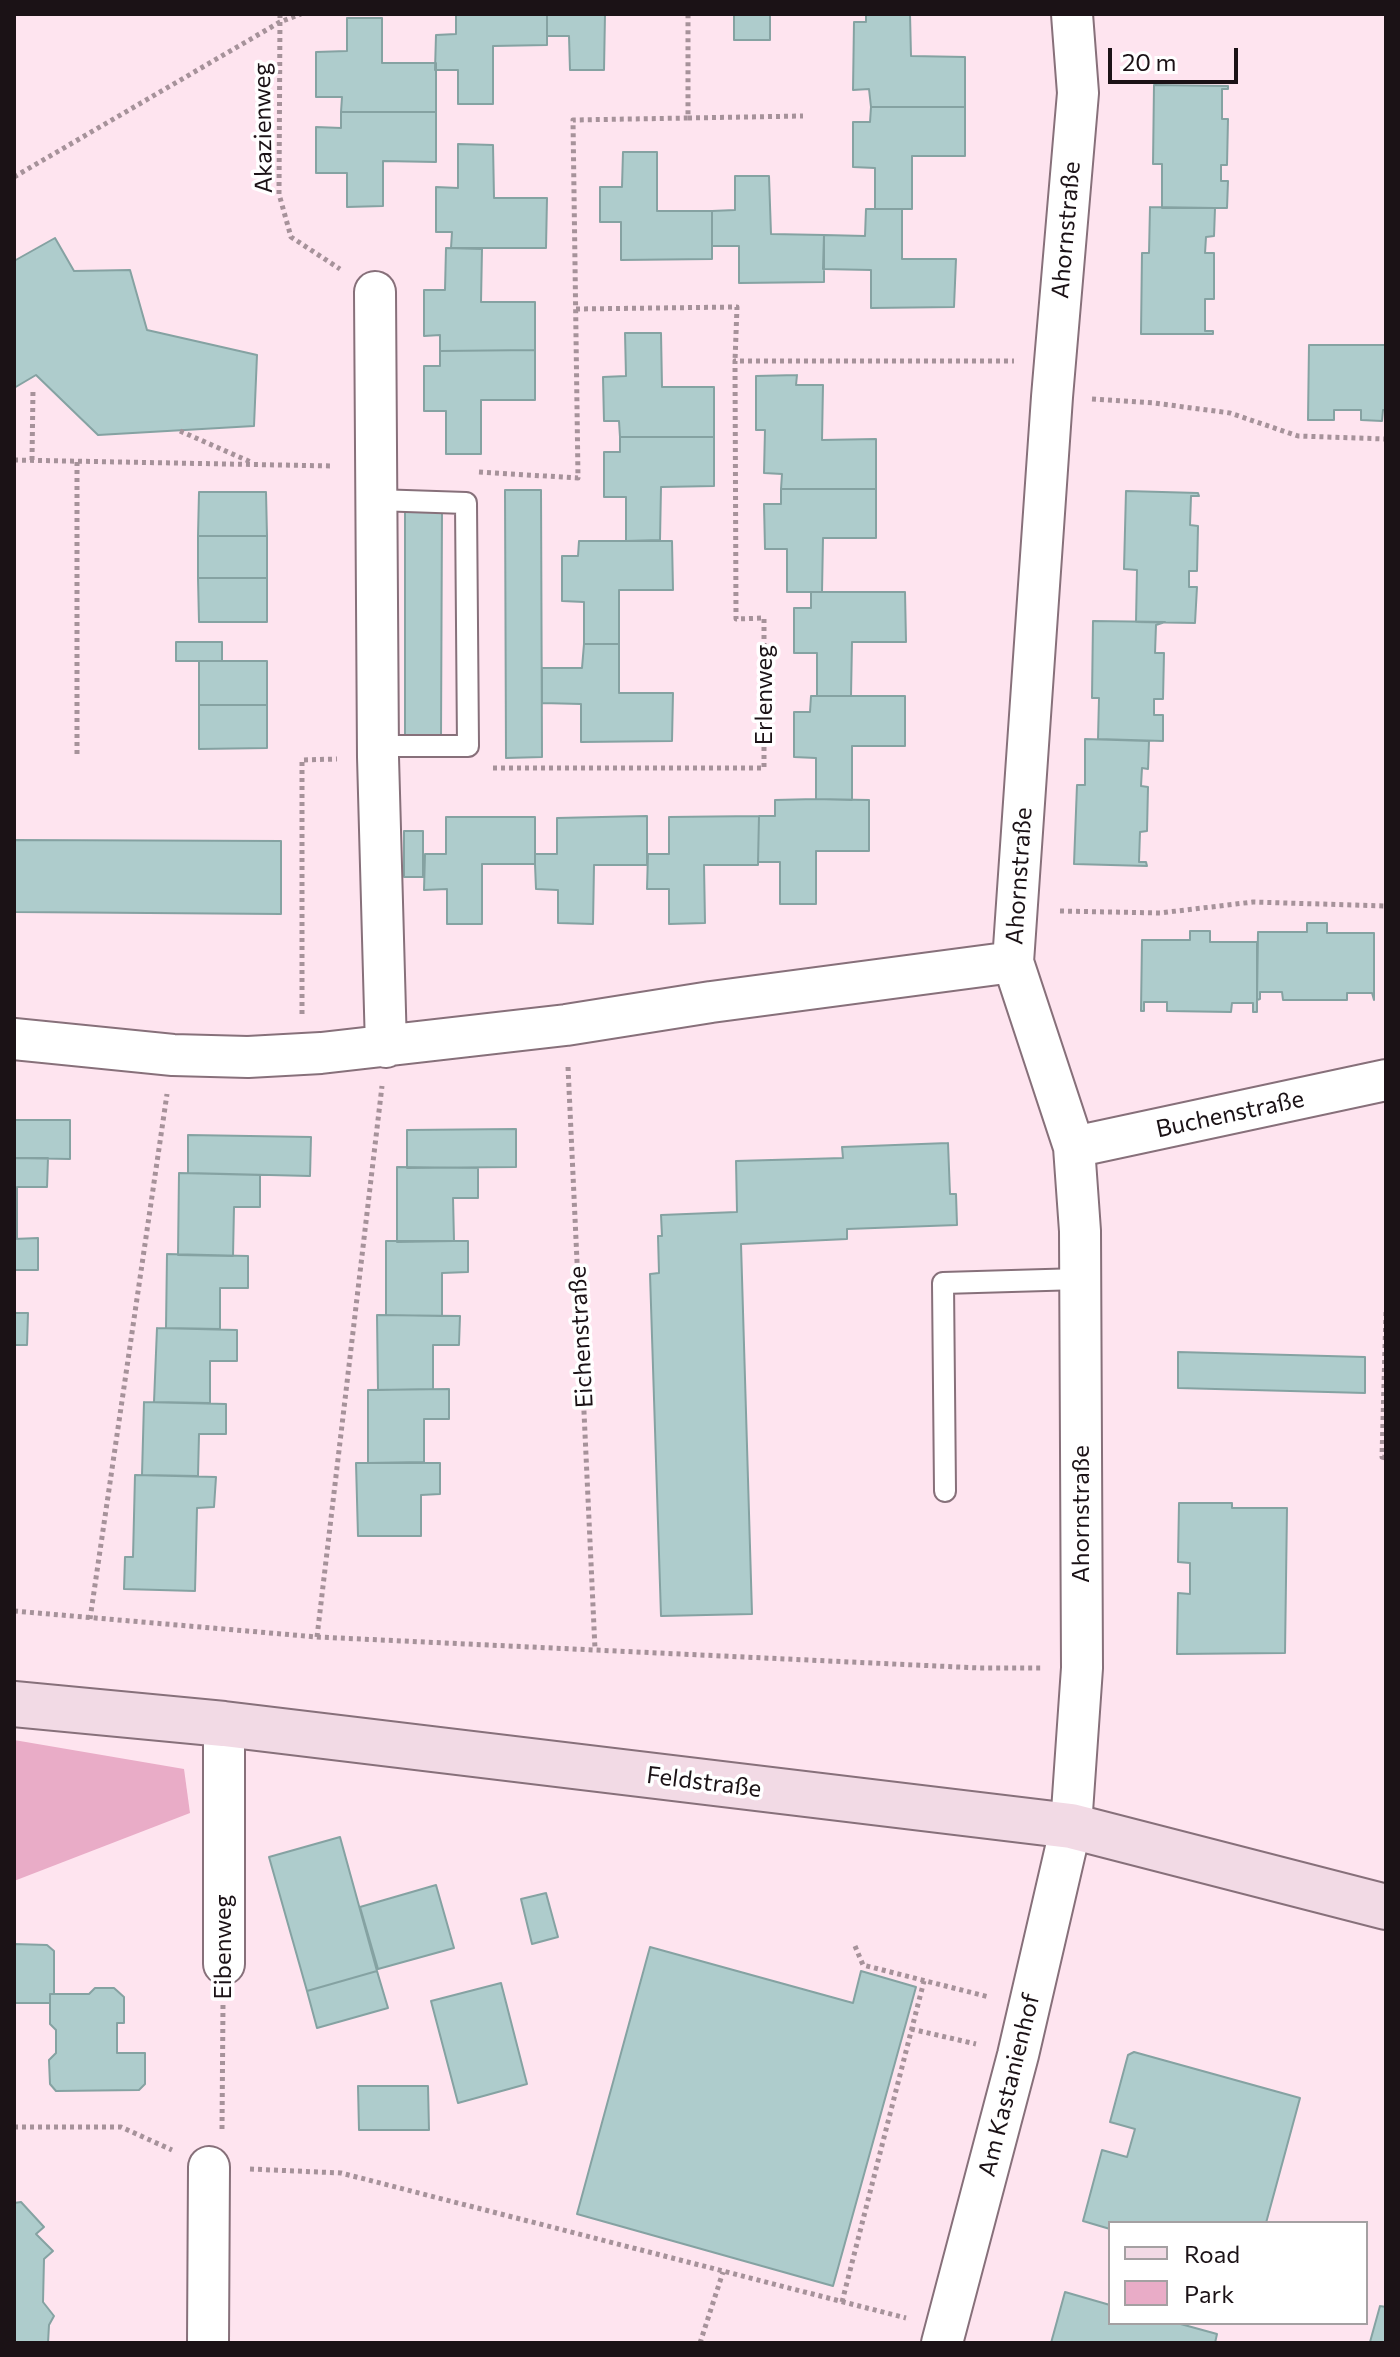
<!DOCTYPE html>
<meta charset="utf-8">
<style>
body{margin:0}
#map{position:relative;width:1400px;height:2357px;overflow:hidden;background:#fee4ef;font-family:Commissioner,sans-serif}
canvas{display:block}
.frame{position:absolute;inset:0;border:16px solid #1b1216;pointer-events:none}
.legend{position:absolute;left:1108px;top:2221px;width:260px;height:104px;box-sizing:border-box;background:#fff;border:2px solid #a4a0a2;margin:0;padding:10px 14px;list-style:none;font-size:24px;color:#1b1216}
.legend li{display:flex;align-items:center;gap:16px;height:40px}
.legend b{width:40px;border:2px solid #a4a0a2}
.scale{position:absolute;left:1108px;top:48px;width:130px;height:36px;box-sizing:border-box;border:4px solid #1b1216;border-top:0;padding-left:10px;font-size:24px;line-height:28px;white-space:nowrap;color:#1b1216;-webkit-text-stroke:6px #fff;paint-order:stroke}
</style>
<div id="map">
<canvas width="1400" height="2357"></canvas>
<div class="frame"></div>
<ul class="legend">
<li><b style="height:10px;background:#f2dae5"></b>Road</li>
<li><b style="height:22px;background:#e9acc7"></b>Park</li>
</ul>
<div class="scale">20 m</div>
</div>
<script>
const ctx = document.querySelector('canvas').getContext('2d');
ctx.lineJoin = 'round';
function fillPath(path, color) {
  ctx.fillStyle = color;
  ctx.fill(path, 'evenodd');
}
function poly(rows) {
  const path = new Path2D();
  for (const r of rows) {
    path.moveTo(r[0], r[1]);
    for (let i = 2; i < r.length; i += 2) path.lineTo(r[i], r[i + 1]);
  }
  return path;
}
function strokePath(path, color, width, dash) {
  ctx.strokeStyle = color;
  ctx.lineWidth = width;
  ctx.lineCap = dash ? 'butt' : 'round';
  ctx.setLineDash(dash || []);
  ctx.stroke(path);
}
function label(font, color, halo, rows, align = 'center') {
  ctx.font = font + ' Commissioner,sans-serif';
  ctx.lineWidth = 7;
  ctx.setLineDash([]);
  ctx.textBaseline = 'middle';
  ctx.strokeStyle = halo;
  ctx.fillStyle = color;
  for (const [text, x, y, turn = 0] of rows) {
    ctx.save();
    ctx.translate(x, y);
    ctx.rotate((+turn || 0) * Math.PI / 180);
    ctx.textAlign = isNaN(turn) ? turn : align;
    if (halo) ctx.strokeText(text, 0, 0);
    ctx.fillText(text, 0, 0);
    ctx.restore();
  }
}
const green = poly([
 [14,1740,184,1769,190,1813,14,1881]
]);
const building = poly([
 [456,14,547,14,547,45,493,46,493,104,458,104,458,70,435,70,436,35,456,34,456,14],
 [547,14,605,14,604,70,570,70,569,36,547,36,547,14],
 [734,14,770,14,770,40,734,40,734,14],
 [866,14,910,14,911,56,965,57,965,107,871,107,869,89,853,90,854,22,866,22,866,14],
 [347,18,382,18,382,63,436,63,436,112,341,112,342,97,316,97,316,52,347,51,347,18],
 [1154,85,1228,86,1228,89,1222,89,1222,119,1228,119,1227,165,1221,165,1221,181,1228,181,1227,208,1162,208,1162,164,1153,164,1154,85],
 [871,107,965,107,965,156,912,156,912,209,875,209,875,168,853,167,853,122,870,122,871,107],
 [341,112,436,112,436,162,383,161,383,206,347,207,347,173,316,173,316,127,341,128,341,112],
 [458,144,493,145,494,198,547,198,546,248,451,248,452,232,436,232,436,187,458,188,458,144],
 [623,152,657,152,657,211,712,211,712,259,621,260,621,222,600,222,600,187,622,187,623,152],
 [735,176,769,176,771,234,824,235,824,282,739,283,739,246,712,246,712,211,735,210,735,176],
 [1150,207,1215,208,1214,236,1206,237,1205,253,1214,253,1214,299,1205,299,1205,331,1213,331,1213,334,1141,334,1142,253,1149,253,1150,207],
 [866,209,902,209,902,259,956,259,954,307,871,308,871,270,823,269,824,235,865,236,866,209],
 [55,238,74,271,130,270,147,330,257,355,254,426,98,435,36,375,14,388,14,261,55,238],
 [446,248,482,249,481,302,535,302,535,350,440,351,440,335,424,336,424,290,445,290,446,248],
 [625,333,661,333,662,387,714,387,714,437,620,437,619,421,604,421,603,377,626,376,625,333],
 [1309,345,1386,345,1386,410,1383,410,1382,421,1361,420,1361,410,1334,410,1334,420,1308,420,1309,345],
 [535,350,535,400,481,400,481,454,446,454,446,411,424,411,424,366,440,366,440,351,535,350],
 [797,375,796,385,823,385,822,440,876,439,876,489,781,489,782,474,764,473,765,430,756,430,756,376,797,375],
 [620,437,714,437,714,486,661,487,660,540,626,541,626,497,604,497,604,452,620,452,620,437],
 [781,489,876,489,876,538,823,538,822,592,787,592,787,549,765,549,764,504,781,504,781,489],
 [505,490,541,490,542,757,506,758,505,490],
 [1126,491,1198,493,1199,496,1191,496,1190,525,1198,526,1197,571,1189,571,1189,587,1197,587,1195,623,1136,622,1137,570,1124,569,1126,491],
 [199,492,266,492,267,536,198,536,199,492],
 [405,509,442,509,441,737,405,737,405,509],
 [198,536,267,536,267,578,198,578,198,536],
 [579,541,672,541,673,590,619,590,619,644,584,644,584,602,562,601,562,556,578,556,579,541],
 [198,578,267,578,267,622,199,622,198,578],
 [811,592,905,592,906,642,852,642,851,696,817,696,817,653,794,653,794,608,811,608,811,592],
 [1093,621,1165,622,1156,625,1155,653,1164,653,1163,699,1154,699,1154,715,1163,715,1163,741,1098,739,1099,698,1092,698,1093,621],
 [176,642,222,642,222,661,176,661,176,642],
 [584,644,619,644,619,693,673,693,672,741,581,742,581,704,542,703,542,668,582,668,584,644],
 [199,661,267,661,267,705,199,705,199,661],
 [811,696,905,696,905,746,852,746,852,800,816,799,816,758,794,757,794,712,810,712,811,696],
 [199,705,267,705,267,748,199,749,199,705],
 [1085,739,1149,741,1148,769,1142,768,1141,786,1148,787,1147,831,1140,832,1139,862,1146,862,1147,866,1074,864,1077,785,1085,785,1085,739],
 [816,799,869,800,869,851,816,851,816,904,780,904,780,862,758,862,759,816,775,816,775,800,816,799],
 [647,816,647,865,594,865,593,924,558,923,558,890,536,889,535,864,535,854,557,854,557,818,647,816],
 [759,816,758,865,704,865,705,923,669,924,669,889,647,889,648,854,669,854,669,817,759,816],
 [446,817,535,817,535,864,482,864,482,924,447,924,447,889,424,890,425,854,446,854,446,817],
 [404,831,423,831,423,877,404,877,404,831],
 [15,840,281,841,281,914,15,912,15,840],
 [1307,923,1327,923,1327,933,1374,933,1374,1000,1372,993,1347,993,1347,1000,1283,1000,1282,992,1260,992,1260,999,1257,1000,1258,932,1307,932,1307,923],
 [1190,931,1210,931,1210,942,1257,942,1257,1012,1253,1012,1253,1003,1232,1003,1231,1012,1167,1011,1167,1002,1144,1002,1144,1011,1141,1011,1142,940,1190,940,1190,931],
 [14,1120,70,1120,70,1159,14,1158,14,1120],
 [516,1129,516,1167,407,1168,407,1130,516,1129],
 [188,1135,311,1137,310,1176,188,1173,188,1135],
 [948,1143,950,1194,956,1194,957,1225,847,1229,847,1239,741,1244,752,1614,661,1616,650,1274,659,1273,658,1236,662,1236,661,1215,737,1212,736,1161,843,1158,842,1147,948,1143],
 [14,1158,48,1158,47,1187,17,1187,17,1239,14,1239,14,1158],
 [397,1167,478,1168,478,1198,453,1198,454,1241,397,1242,397,1167],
 [179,1173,260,1175,260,1207,234,1207,233,1256,178,1255,179,1173],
 [38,1238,38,1270,14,1270,14,1239,38,1238],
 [386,1241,468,1241,468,1272,442,1273,442,1316,386,1315,386,1241],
 [167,1254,248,1256,248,1288,220,1288,220,1329,166,1328,167,1254],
 [14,1313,28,1313,27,1345,14,1345,14,1313],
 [377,1315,460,1316,459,1345,433,1345,433,1389,378,1390,377,1315],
 [157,1328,237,1330,237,1361,210,1361,210,1403,154,1402,157,1328],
 [1178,1352,1365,1357,1365,1393,1178,1388,1178,1352],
 [449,1389,449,1419,424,1419,424,1462,368,1463,368,1390,449,1389],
 [144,1402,226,1404,226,1434,199,1434,198,1476,142,1475,144,1402],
 [356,1463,440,1463,440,1494,421,1495,421,1536,358,1536,356,1463],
 [135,1475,216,1477,214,1507,197,1508,195,1591,124,1589,125,1557,133,1557,135,1475],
 [1179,1503,1232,1503,1232,1508,1287,1508,1285,1653,1177,1654,1178,1593,1190,1594,1190,1563,1178,1562,1179,1503],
 [340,1837,377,1971,307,1991,269,1857,340,1837],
 [436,1885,454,1948,378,1969,360,1907,436,1885],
 [546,1893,558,1937,532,1944,521,1899,546,1893],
 [14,1944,47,1945,54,1951,54,1994,50,1994,50,2003,14,2003,14,1944],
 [650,1947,853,2003,861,1971,916,1987,833,2286,577,2214,650,1947],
 [377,1971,388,2008,317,2028,307,1991,377,1971],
 [501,1983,527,2084,458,2103,431,2001,501,1983],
 [95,1988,114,1988,124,1997,124,2023,117,2023,117,2053,145,2053,145,2084,139,2090,56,2091,50,2084,49,2060,56,2053,56,2030,50,2024,50,1994,89,1994,95,1988],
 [1134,2052,1300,2098,1266,2223,1110,2223,1110,2229,1083,2221,1102,2150,1127,2157,1135,2129,1110,2122,1128,2055,1134,2052],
 [358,2086,428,2086,429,2130,359,2130,358,2086],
 [21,2202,44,2227,36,2234,53,2251,44,2259,43,2302,54,2316,49,2325,48,2343,14,2343,14,2203,21,2202],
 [1065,2292,1110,2305,1110,2323,1177,2323,1217,2334,1215,2343,1051,2343,1065,2292],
 [1380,2306,1386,2307,1386,2343,1370,2342,1380,2306]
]);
const path = poly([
 [280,14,279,194,291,237,340,269],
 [688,118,803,116],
 [14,177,280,22,301,14],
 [576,309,737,307,735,361],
 [1092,399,1154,403,1230,413,1298,436,1386,439],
 [180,431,253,463],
 [14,460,333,466],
 [32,460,33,389],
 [479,472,578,478,573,120,688,118,688,14],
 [77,754,77,461],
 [493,768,764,768,764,618,736,619,735,361,1014,361],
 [1060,911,1160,913,1253,902,1386,906],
 [302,1014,302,760,337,759],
 [568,1067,595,1649],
 [1386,1312,1382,1457,1386,1458],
 [14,1611,317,1637,979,1668,1041,1668],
 [90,1619,167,1094],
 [317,1637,382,1086],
 [855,1946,863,1965,989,1997],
 [911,2029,976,2044],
 [14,2127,121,2127,172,2150],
 [222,2129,223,2003],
 [250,2169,341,2173,906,2318],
 [842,2302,924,1981],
 [700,2343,723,2272]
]);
const lane = poly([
 [376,500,466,503,468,746,378,746],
 [945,1491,943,1283,1080,1279]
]);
const street = poly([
 [375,292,378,757,386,1047],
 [14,1039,173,1055,248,1057,321,1053,566,1025,711,1002,1013,962],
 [1074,1147,1386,1080],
 [224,1724,224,1964],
 [208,2343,209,2167],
 [942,2343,1018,2055,1071,1826,1082,1668,1080,1231,1074,1147,1013,962,1052,397,1078,93,1072,14]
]);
const secondary = poly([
 [14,1704,224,1724,1071,1826,1386,1907]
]);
const streetNames = [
 ["Akazienweg",263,128,-91],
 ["Ahornstraße",1066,230,-85],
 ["Erlenweg",764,695,-90],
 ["Ahornstraße",1019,876,-86],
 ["Buchenstraße",1230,1114,-12],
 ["Eichenstraße",581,1337,-93],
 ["Ahornstraße",1081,1514,-90],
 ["Feldstraße",704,1782,7],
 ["Eibenweg",223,1947,-90],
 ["Am Kastanienhof",1009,2085,-76]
];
fillPath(green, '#e9acc7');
fillPath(building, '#aecccc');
strokePath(building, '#85a2a2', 2);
strokePath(lane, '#87707a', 24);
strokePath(street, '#87707a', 44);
strokePath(secondary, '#87707a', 48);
strokePath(path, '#a6929a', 5, [4, 4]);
strokePath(lane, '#fff', 20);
strokePath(street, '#fff', 40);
strokePath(secondary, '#f2dae5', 44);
label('24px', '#1b1216', '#fff', streetNames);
</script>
